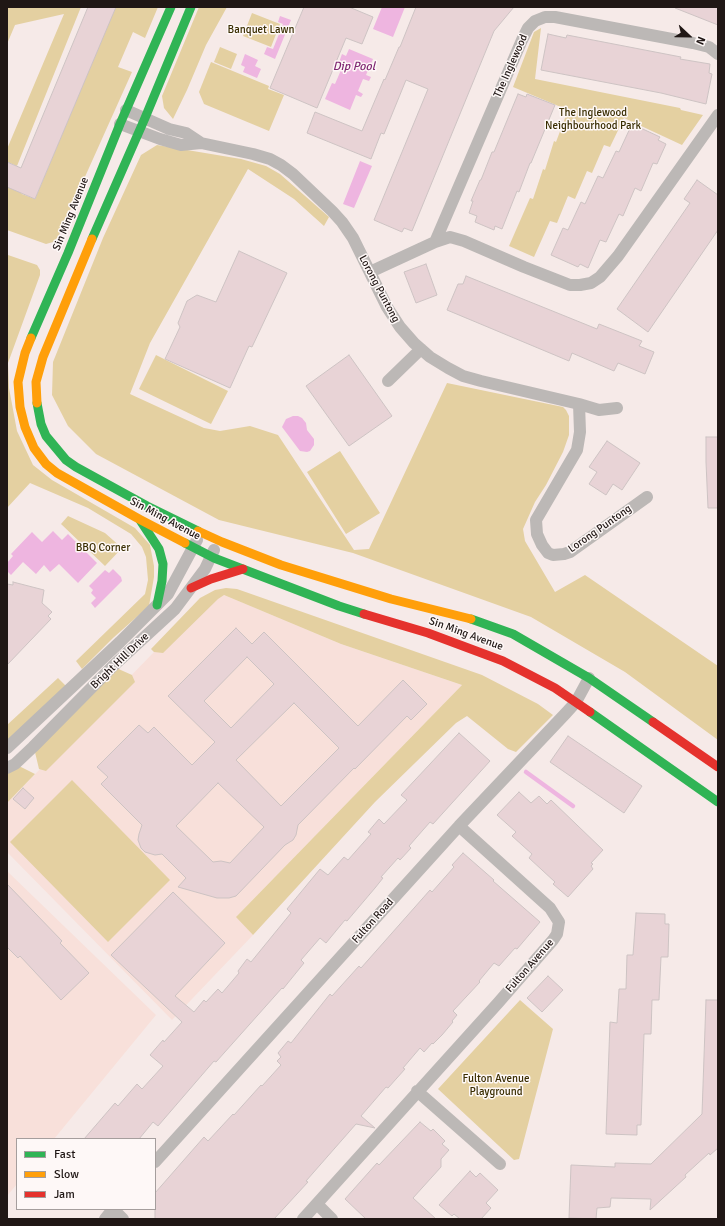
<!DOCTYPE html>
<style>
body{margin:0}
#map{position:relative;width:725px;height:1226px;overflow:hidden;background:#f6eae8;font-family:Signika,sans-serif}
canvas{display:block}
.frame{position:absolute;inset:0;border:8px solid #201715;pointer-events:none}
.legend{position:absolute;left:16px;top:1138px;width:140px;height:72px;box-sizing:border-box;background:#fef8f7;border:1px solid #a59e9d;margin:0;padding:5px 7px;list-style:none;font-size:12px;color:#201715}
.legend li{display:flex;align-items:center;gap:8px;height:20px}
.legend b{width:20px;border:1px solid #a59e9d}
.north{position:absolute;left:669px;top:16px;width:40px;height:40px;-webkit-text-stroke:3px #fef8f7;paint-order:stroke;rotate:112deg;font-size:11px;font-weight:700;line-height:16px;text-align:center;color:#201715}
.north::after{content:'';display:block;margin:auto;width:14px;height:18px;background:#201715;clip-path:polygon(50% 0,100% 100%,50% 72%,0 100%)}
</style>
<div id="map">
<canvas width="725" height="1226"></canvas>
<div class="frame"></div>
<ul class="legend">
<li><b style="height:5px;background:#30b455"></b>Fast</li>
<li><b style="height:5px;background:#ff9f0a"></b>Slow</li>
<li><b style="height:5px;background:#e5322d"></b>Jam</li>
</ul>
<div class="north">N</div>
</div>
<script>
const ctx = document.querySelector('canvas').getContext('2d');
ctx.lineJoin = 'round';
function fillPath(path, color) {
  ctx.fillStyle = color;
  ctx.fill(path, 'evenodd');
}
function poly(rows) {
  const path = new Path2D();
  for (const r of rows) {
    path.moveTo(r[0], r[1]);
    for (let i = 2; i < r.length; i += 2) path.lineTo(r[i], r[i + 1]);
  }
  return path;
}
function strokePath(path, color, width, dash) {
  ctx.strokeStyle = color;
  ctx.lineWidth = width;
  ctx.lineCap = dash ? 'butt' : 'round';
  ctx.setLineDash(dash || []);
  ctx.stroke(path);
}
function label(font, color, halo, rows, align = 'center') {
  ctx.font = font + ' Signika,sans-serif';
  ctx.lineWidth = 3;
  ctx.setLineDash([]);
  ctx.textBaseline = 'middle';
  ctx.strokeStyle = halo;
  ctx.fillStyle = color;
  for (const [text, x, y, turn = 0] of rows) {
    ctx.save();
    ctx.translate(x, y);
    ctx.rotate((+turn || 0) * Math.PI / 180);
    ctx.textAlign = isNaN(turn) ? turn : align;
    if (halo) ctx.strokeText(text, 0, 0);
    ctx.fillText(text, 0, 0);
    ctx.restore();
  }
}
const built = poly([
 [217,592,341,644,462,685,237,916,253,935,172,1020,7,852,7,803,154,652],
 [7,871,156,1015,54,1139,17,1139,17,1184,7,1196]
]);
const green = poly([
 [7,7,81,7,17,166,7,162,7,149,64,14,15,25,7,44],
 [115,7,158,7,145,38,133,32,118,67,132,72,58,237,53,242,46,244,7,230,7,173,22,194,35,199],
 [199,7,227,7,206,45,187,90,173,119,164,108,162,96],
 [252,13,280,24,271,47,243,36],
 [541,28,535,79,680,108,681,110,703,115,682,145,624,118,610,147,604,145,592,173,587,171,575,199,568,196,557,223,550,221,534,257,509,246,530,198,533,199,543,169,545,170,554,141,556,142,568,110,513,87,534,32],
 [220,47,237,54,231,69,214,62],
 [211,62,269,86,268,89,284,95,269,131,204,104,199,92],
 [157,145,241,159,266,166,280,174,329,217,324,226,294,199,248,169,150,343,130,394,204,428,220,431,250,426,278,435,354,550,369,549,447,383,563,407,566,410,569,416,569,435,563,452,546,485,535,502,523,529,525,541,555,592,585,575,718,666,718,740,625,672,531,617,353,553,219,520,96,454,68,426,52,395,53,362,103,238,141,155],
 [8,255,37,265,40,270,40,275,8,363,9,388,17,431,33,465,52,480,135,528,150,545,154,566,154,577,149,606,113,638,82,669,76,661,145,594,148,580,146,557,142,547,131,534,88,508,30,483,7,508,7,258],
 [156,355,228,391,211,424,139,389],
 [340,451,380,513,346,534,307,472],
 [68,516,105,533,122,548,105,566,61,524],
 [226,588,237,589,482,675,538,704,553,715,516,752,508,749,467,716,456,723,375,802,253,935,236,917,462,685,341,644,224,595,218,599,163,653,154,652,151,649,200,598,215,590],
 [114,667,132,675,135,682,46,771,39,769,34,748],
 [58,678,69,689,7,748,7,725],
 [15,764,35,774,7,803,7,768],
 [72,780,170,880,108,942,10,842],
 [520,1000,553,1029,519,1159,514,1160,438,1089]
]);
const water = poly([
 [382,7,405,7,393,37,373,29],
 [280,16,291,20,275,59,264,54,267,47,273,49,283,24,278,22],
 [349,49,373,59,366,75,371,77,369,81,363,79,358,91,363,94,361,97,356,95,350,110,325,99,332,83,335,84,341,70,337,68,342,54,346,56],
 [245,54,258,60,255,66,261,69,257,78,243,72,245,67,241,65],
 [360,161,372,166,354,208,343,204],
 [293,416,298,416,302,418,306,423,307,430,314,439,314,445,310,451,307,452,300,451,282,427,286,419],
 [53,531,62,540,68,534,97,563,78,583,59,564,50,572,44,565,36,574,23,562,11,575,7,571,7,563,13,556,11,554,32,532,42,542],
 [113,569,121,577,122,581,95,608,91,603,96,598,91,593,93,590,89,586,105,570,109,573]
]);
const stream = poly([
 [526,772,573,806]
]);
const building = poly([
 [88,7,116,7,35,199,7,187,7,162,21,168,88,7],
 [304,7,349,7,373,17,362,44,346,38,317,108,270,88,304,7],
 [416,7,514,7,494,31,412,231,404,228,402,232,374,220,428,89,406,80,384,134,381,133,371,159,307,133,315,112,362,131,384,79,385,80,399,47,400,47,416,7],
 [675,7,718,7,718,25,675,8,675,7],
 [548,34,566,38,567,35,681,57,680,59,710,64,709,73,712,74,706,104,661,93,541,70,548,34],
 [518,94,526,97,527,94,555,105,531,163,530,163,519,192,517,191,502,229,495,226,494,230,475,222,477,216,469,213,473,201,471,201,480,180,481,180,492,152,494,152,518,94],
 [632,124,660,137,658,140,666,144,657,164,653,163,641,191,635,188,623,216,619,214,606,242,600,240,588,268,580,264,578,267,551,255,563,228,568,230,581,202,585,204,598,176,603,178,616,151,619,152,632,124],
 [697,180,718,195,718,230,648,332,617,309,690,203,684,199,697,180],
 [239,251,287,273,252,347,249,346,230,388,165,359,180,327,178,323,187,301,197,295,216,302,239,251],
 [426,264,437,295,416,303,404,272,426,264],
 [466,276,597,329,599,324,642,341,639,346,654,352,645,374,618,363,614,371,572,353,569,361,447,310,458,284,463,284,466,276],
 [349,355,392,416,349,446,306,386,349,355],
 [706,437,718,437,718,508,708,508,706,462,706,437],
 [607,441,640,463,622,490,613,484,606,495,589,484,597,472,589,467,607,441],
 [13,582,44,590,42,603,52,612,48,616,51,619,7,665,7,584,13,585,13,582],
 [236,628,252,644,264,632,358,726,403,680,427,704,411,720,407,716,355,769,354,768,298,825,296,835,293,840,285,845,236,896,229,898,217,898,178,887,186,878,162,854,155,855,145,852,141,848,138,840,139,834,142,825,101,784,108,777,97,767,139,725,148,733,154,727,192,765,215,742,168,696,236,628],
 [247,657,274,684,231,728,204,701,247,657],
 [294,703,339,748,281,806,236,760,294,703],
 [218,783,264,827,230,863,221,861,213,862,176,826,218,783],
 [459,733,490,761,433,824,430,822,409,846,411,848,400,860,398,858,381,877,383,878,375,888,347,921,345,920,326,943,320,938,301,960,304,963,283,989,282,988,216,1062,214,1061,158,1126,153,1122,139,1139,84,1139,115,1103,118,1106,137,1084,142,1089,163,1066,150,1055,163,1040,164,1042,182,1022,111,955,173,892,225,943,175,996,194,1012,204,1000,206,1002,218,989,222,993,239,973,238,971,247,959,251,962,291,913,287,909,320,869,328,875,344,857,348,860,371,834,368,832,379,819,384,824,407,800,401,795,459,733],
 [568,736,642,786,624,813,550,762,568,736],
 [23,788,34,798,25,809,13,799,23,788],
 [519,792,531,803,539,796,547,804,551,800,603,850,591,863,593,864,591,866,593,869,568,897,553,884,555,882,529,858,532,854,512,836,516,832,497,815,519,792],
 [463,853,494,880,493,881,540,922,517,949,515,948,499,966,494,963,479,981,480,982,453,1011,457,1015,452,1021,453,1022,442,1035,433,1044,432,1043,424,1052,420,1048,403,1068,405,1069,388,1088,386,1087,361,1116,375,1128,356,1124,306,1181,308,1182,274,1219,155,1219,155,1193,204,1137,208,1141,233,1114,234,1115,261,1085,262,1086,281,1065,277,1061,281,1057,278,1053,288,1041,291,1043,330,994,332,996,359,966,361,968,430,890,432,892,454,867,452,865,463,853],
 [7,884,62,941,60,943,89,973,61,1000,20,956,18,958,7,947,7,884],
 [636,913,665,914,665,924,669,924,668,957,661,957,659,1000,652,1000,651,1034,644,1034,641,1125,637,1125,637,1135,606,1134,610,1022,617,1023,619,989,626,989,627,955,633,955,636,913],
 [548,976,563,990,542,1012,527,998,548,976],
 [706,1000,718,1000,718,1148,710,1155,709,1153,685,1175,686,1177,650,1210,651,1199,611,1198,610,1207,597,1208,596,1219,569,1218,571,1165,615,1167,615,1163,651,1164,702,1114,706,1000],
 [420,1122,431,1131,433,1129,445,1141,442,1144,449,1150,441,1159,441,1167,413,1198,436,1219,366,1219,345,1199,377,1163,379,1165,420,1122],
 [470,1171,476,1177,480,1173,498,1190,486,1203,491,1208,481,1219,460,1219,454,1214,452,1216,439,1205,470,1171]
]);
const street = poly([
 [126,110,169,129,186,133,201,143],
 [120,124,160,139,181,145,201,143,253,154,270,159,281,165,293,174,332,211,342,222,353,238,387,307,400,327,414,343,430,357,448,368,463,376,481,381,579,404,599,410,617,408],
 [435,242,522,40,528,28,535,21,545,17,555,17,693,43,709,47,718,54],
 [370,272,435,242,450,237,464,241,524,267,570,285,580,285,591,283,600,277,618,256,718,115],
 [388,381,421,349],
 [579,404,580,432,577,450,536,520,537,534,542,545,548,553,553,555,564,554,570,552,647,497],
 [7,748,120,642,168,594,197,540],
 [7,768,15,764,33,747,113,666,175,609,205,569,214,550],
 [417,1091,500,1164],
 [155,1162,459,826,566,713,576,702,589,678],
 [317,1204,332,1219],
 [113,1209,123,1219],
 [105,1219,113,1209],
 [303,1219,498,1003,553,940,557,934,559,922,550,908,459,826]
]);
const fast = poly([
 [92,239,145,118,191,7],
 [31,338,68,253,120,124,171,7],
 [37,403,41,424,46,436,66,460,76,467,147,506,198,531],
 [140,520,159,549,163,564,162,581,157,605],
 [185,543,214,558,339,606,364,614],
 [471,619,513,634,589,678,653,722],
 [590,712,718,802]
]);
const slow = poly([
 [31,338,25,353,18,382,20,407,25,427,34,448,46,464,57,473,139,519,185,543],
 [37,403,36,382,43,357,92,239],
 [198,531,222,542,281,565,391,599,471,619]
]);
const jam = poly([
 [191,588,211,579,243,569],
 [364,614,428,633,503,661,555,688,590,712],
 [653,722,718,767]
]);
const parkNames = [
 ["Banquet Lawn",261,30],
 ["The Inglewood",593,113],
 ["Neighbourhood Park",593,126],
 ["BBQ Corner",103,548],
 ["Fulton Avenue",496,1079],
 ["Playground",496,1092]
];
const streetNames = [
 ["The Inglewood",511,66,-66],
 ["Sin Ming Avenue",71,214,-68],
 ["Lorong Puntong",379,289,62],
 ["Sin Ming Avenue",165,519,28],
 ["Lorong Puntong",600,529,-35],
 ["Sin Ming Avenue",466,634,20],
 ["Bright Hill Drive",120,661,-44],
 ["Fulton Road",373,921,-48],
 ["Fulton Avenue",530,966,-49]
];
const waterNames = [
 ["Dip Pool",354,67]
];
fillPath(built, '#f8e0da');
fillPath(green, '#e4d0a1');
fillPath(water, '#eeb5e0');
strokePath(stream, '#eeb5e0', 4.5);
fillPath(building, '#e8d3d6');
strokePath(building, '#cdc3c3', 1);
strokePath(street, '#bcb8b6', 12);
strokePath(fast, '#30b455', 9);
strokePath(slow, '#ff9f0a', 9);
strokePath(jam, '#e5322d', 9);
label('11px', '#392d01', '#fef8f7', parkNames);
label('11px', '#201715', '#fef8f7', streetNames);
label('italic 12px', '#7f2672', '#fef8f7', waterNames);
</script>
